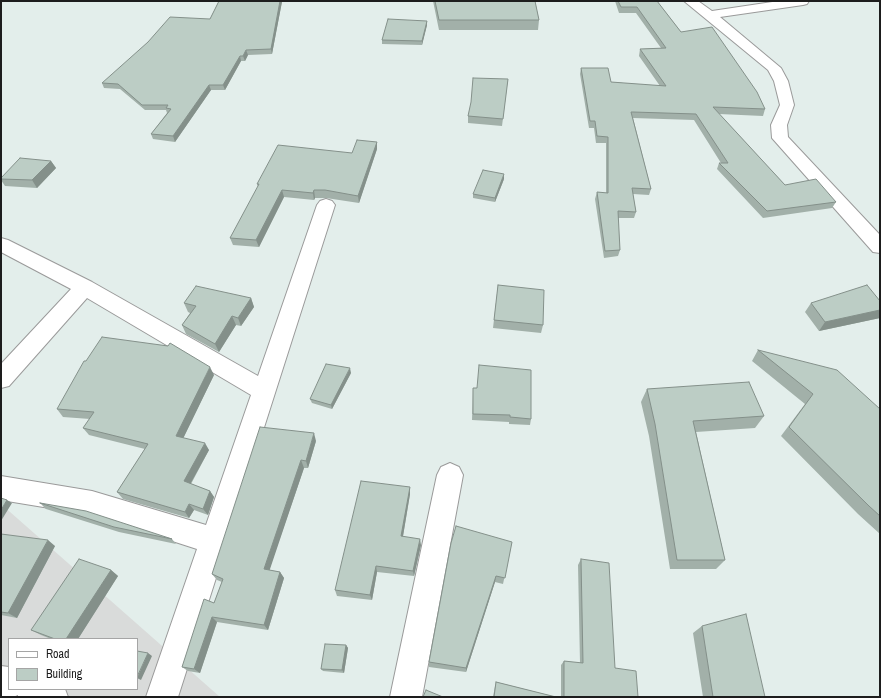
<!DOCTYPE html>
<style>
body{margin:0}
#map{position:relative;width:881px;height:698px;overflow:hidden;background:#e3eeeb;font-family:"Archivo Narrow",sans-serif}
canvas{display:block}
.frame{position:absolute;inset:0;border:2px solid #1d1d1d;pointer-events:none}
.legend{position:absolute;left:8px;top:638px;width:130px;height:52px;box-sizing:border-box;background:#fff;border:1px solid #a5a5a5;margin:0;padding:5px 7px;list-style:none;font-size:12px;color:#1d1d1d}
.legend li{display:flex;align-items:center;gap:8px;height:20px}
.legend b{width:20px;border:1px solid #a5a5a5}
</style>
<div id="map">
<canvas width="881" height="698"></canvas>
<div class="frame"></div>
<ul class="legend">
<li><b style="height:5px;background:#fff"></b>Road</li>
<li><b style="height:11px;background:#bccdc5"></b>Building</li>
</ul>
</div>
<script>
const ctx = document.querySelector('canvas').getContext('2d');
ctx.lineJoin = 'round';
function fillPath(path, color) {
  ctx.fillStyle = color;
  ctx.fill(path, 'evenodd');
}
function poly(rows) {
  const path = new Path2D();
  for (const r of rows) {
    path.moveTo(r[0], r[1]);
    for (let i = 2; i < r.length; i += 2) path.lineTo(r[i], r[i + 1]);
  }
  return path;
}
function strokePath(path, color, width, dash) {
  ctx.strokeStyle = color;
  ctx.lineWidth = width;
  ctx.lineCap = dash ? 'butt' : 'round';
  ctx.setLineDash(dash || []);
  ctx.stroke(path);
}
const residential = poly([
 [1,504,220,697,1,697],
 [9,639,137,639,137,689,9,689]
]);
const minor = poly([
 [684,1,698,1,712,11,779,1,809,1,807,4,803,5,720,17,781,68,788,81,794,105,787,125,788,137,880,235,880,253,873,252,772,138,771,125,780,105,774,81,768,70,684,1],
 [326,199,332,201,335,205,178,697,146,697,197,549,92,515,1,500,1,476,92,491,206,525,251,395,87,298,9,386,1,388,1,364,71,289,1,252,1,238,8,240,92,282,258,376,317,205,320,201,326,199],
 [450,463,459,467,463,475,422,697,390,697,437,475,441,467,450,463],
 [1,666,9,667,9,689,65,689,68,697,18,697,18,695,13,697,1,697,1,666]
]);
const wall = poly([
 [219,1,282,1,272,54,248,55,245,61,241,61,225,90,211,90,175,142,153,139,151,134,167,113,166,110,145,110,120,89,104,88,102,83,210,19],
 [433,1,535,1,539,20,538,30,439,30],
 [615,1,657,1,681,32,765,109,763,116,719,114,785,185,836,202,832,208,763,218,717,169,719,163,721,163,694,120,633,118,651,189,649,195,633,194,636,212,634,218,618,218,620,250,618,256,604,258,595,199,597,192,606,193,606,143,596,143,594,128,589,128,580,74,581,68,611,82,660,86,639,56,640,49,661,48,636,13,619,13],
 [427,21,427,25,422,45,382,44,382,40],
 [508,79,502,126,468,123,468,116],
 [377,142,377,149,359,203,326,198,315,198,314,200,284,197,259,247,233,245,230,238,258,187,257,184,352,153],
 [51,161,56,168,37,188,5,186,1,180,1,178],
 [504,179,495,202,473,198,473,194],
 [498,285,543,325,541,333,493,328],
 [251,298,254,307,241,326,236,325,219,352,186,334,182,325,190,313,188,312,184,303],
 [880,301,880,318,819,331,805,312,811,303],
 [758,350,880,409,880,534,858,514,781,436,805,404,752,361],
 [351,373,332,409,312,403,310,399],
 [214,375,183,438,209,450,191,484,210,491,214,497,208,515,194,510,189,518,123,499,117,492,145,449,89,435,83,428,90,419,63,417,57,409],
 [473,388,531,419,530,425,509,424,509,422,472,420],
 [647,389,764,416,755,428,696,432,725,560,716,569,670,569,649,436,641,402],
 [316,441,308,468,304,468,269,570,280,572,284,578,268,630,217,622,200,673,188,671,182,667,214,603,222,582,217,580,212,574],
 [410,487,410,494,403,536,421,545,414,576,377,572,372,600,337,596,335,590],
 [40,503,172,539,176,544,119,532,46,509],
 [1,534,55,546,17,618,1,615],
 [512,542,503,584,495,582,466,672,429,667,429,662],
 [581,559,615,668,638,697,561,697,561,665,564,661,580,663,578,565],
 [111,570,118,576,78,639,51,639,41,635,31,630],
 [702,626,765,697,703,697,693,633],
 [346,645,348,648,344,673,323,671,321,669],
 [496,682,556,697,493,697,495,686]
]);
const shadedWall = poly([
 [280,1,282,1,282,2,272,54,271,49],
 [427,21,427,25,422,45,422,41],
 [246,50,248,55,245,61,243,56],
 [240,56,241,61,225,90,223,85],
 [209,85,211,90,175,142,173,136],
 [377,142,377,149,359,203,358,196],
 [51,161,56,168,37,188,32,180],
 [504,174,504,179,495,202,495,198],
 [282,190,284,197,259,247,256,240],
 [314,190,315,198,314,200,313,193],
 [251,298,254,307,241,326,238,318],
 [880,310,880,318,819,331,825,322],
 [232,316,236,325,219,352,215,344],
 [210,367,214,375,181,443,176,436],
 [350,368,351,373,332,409,331,405],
 [314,433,316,441,308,468,306,461],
 [205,443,209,450,188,488,184,481],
 [301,460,304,468,268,575,264,569],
 [410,487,410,494,402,542,401,536],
 [210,491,214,497,208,515,203,509],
 [7,500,12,503,1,521,1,510],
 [189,504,194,510,189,518,185,512],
 [420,539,421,545,414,576,413,571],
 [48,540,55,546,17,618,8,613],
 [376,566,377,572,372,600,370,595],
 [111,570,118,576,78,639,66,639],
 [280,572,284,578,268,630,264,625],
 [496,576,495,582,466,672,466,668],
 [212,617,217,622,200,673,194,669],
 [346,645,348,648,344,673,342,670],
 [148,653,152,656,141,680,137,678]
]);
const building = poly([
 [219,1,280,1,271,49,246,50,243,56,240,56,223,85,209,85,173,136,151,134,171,109,166,108,168,105,142,105,118,84,102,83,148,42,170,17,210,19,219,1],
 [435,1,535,1,539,20,439,20,435,1],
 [618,1,657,1,681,32,712,27,757,92,765,109,713,107,785,185,816,179,836,202,767,211,719,163,728,163,696,114,633,112,631,112,651,189,632,188,636,212,618,211,620,250,605,251,597,192,608,193,608,137,597,136,595,121,590,121,581,68,608,68,611,82,666,86,640,49,666,48,637,7,621,7,618,1],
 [388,19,427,21,422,41,382,40,388,19],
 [473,78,508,79,503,119,468,116,471,102,473,78],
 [357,140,377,142,358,196,325,190,314,190,313,193,282,190,256,240,230,238,259,184,257,184,278,145,352,153,357,140],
 [20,158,51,161,32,180,1,179,1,178,20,158],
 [483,170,504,174,495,198,473,194,483,170],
 [498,285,544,290,543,325,494,320,498,285],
 [867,285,880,301,880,310,825,322,811,303,867,285],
 [196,286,251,298,238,318,232,316,215,344,182,325,196,306,184,303,196,286],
 [102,337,168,346,170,343,210,367,176,436,205,443,184,481,210,491,203,509,189,504,185,512,117,492,148,444,83,428,94,412,57,409,84,361,86,361,102,337],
 [758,350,837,370,880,409,880,516,869,506,789,427,813,394,758,350],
 [326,364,350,368,331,405,310,399,326,364],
 [479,365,531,370,531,419,510,417,510,415,473,414,473,388,477,388,479,365],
 [749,382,764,416,693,421,725,560,677,560,655,424,647,389,749,382],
 [260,427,314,433,306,461,301,460,264,569,280,572,264,625,212,617,194,669,182,667,204,599,214,603,223,579,212,574,260,427],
 [361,481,410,487,401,536,420,539,413,571,376,566,370,595,335,590,361,481],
 [1,498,7,500,1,510,1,498],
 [40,503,86,511,172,539,114,527,40,503],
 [456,526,512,542,505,578,496,576,466,668,429,662,451,543,456,526],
 [1,534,48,540,8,613,1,612,1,534],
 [79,559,111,570,66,639,55,639,31,630,79,559],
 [581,559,609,563,615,668,636,671,638,697,564,697,564,661,583,663,581,559],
 [746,614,765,697,713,697,702,626,746,614],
 [325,644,346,645,342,670,321,669,325,644],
 [137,651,148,653,137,677,137,651],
 [496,682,556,697,494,697,496,682],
 [426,690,443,697,423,697,426,690]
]);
fillPath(residential, '#d9dbda');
strokePath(minor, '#9a9a9a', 2);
fillPath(minor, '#fff');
fillPath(wall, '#a2b0a9');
fillPath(shadedWall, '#84908a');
fillPath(building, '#bccdc5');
strokePath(building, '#84908a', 1);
</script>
